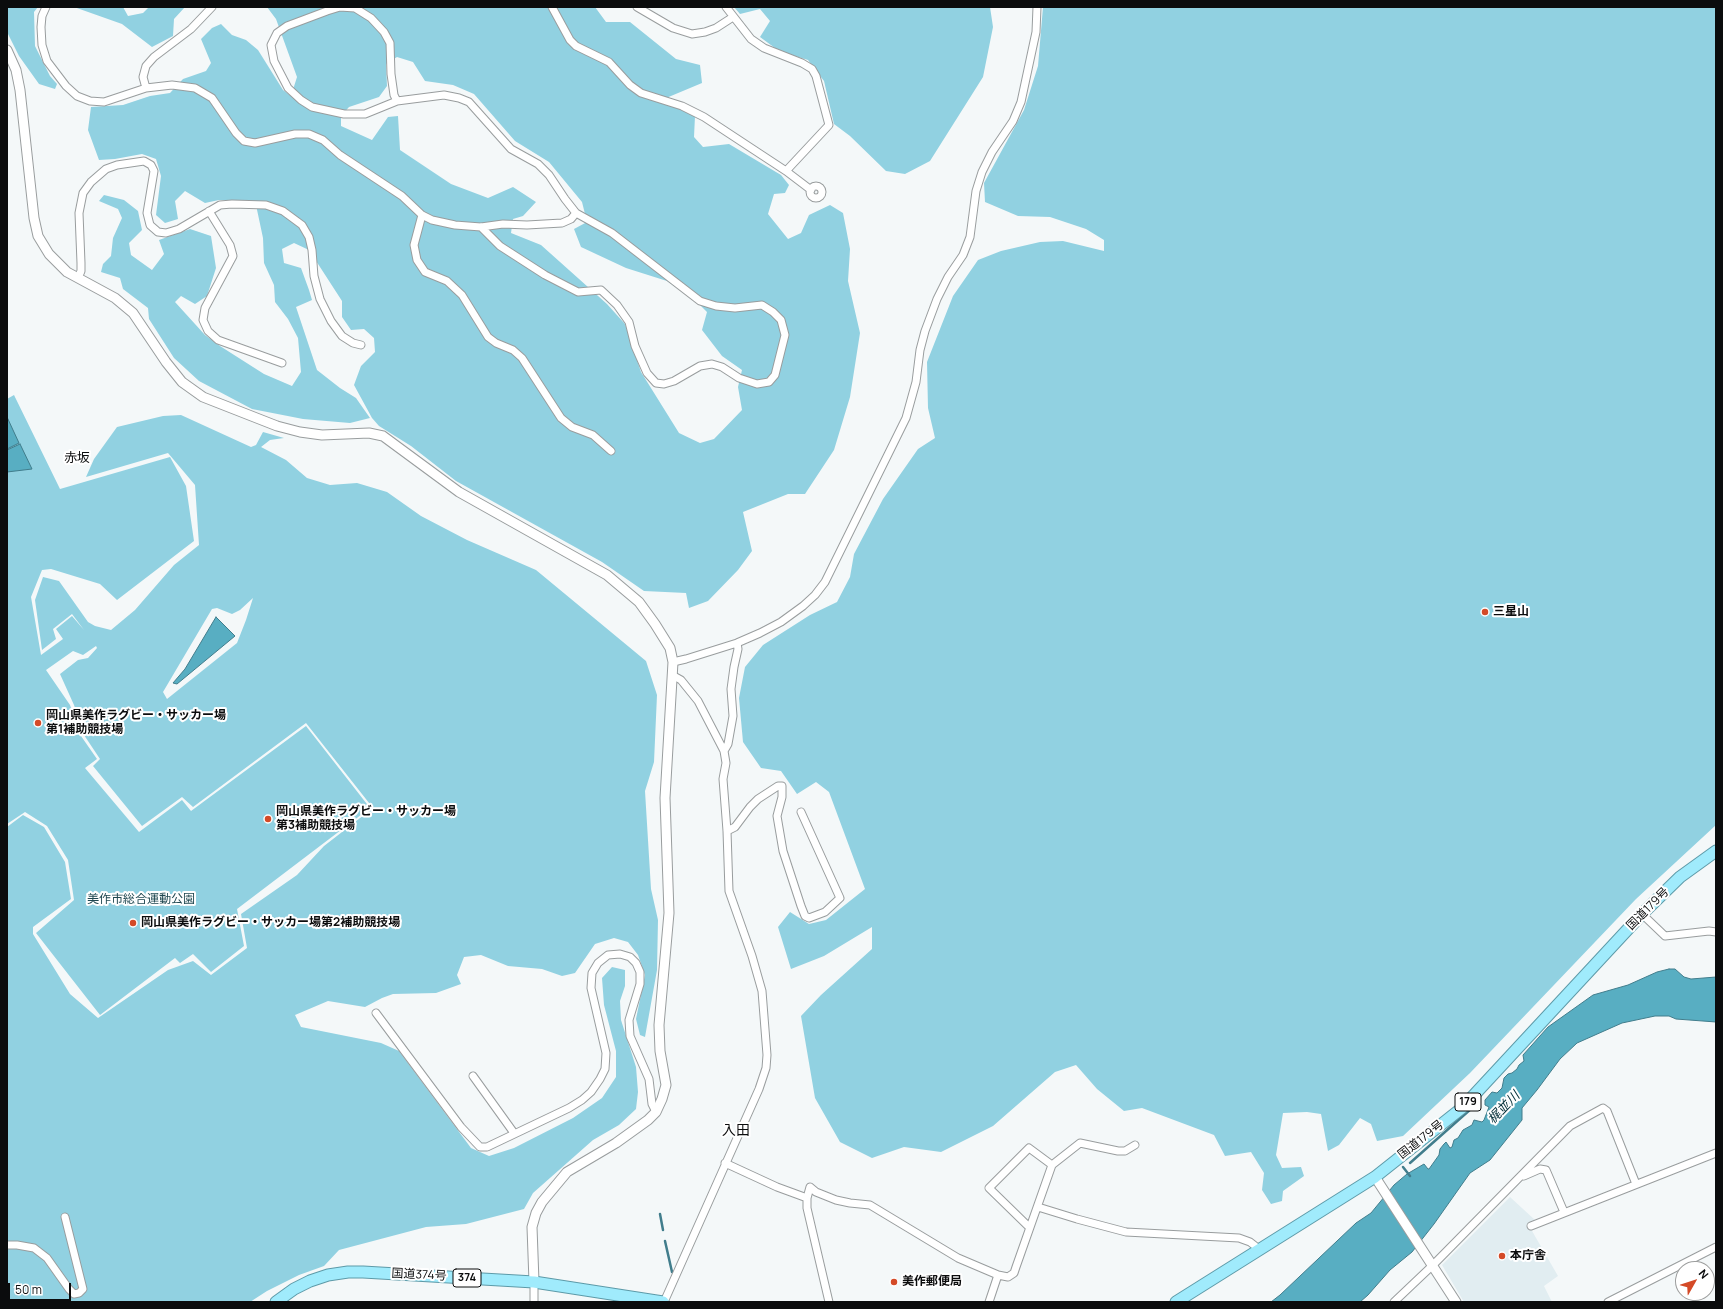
<!DOCTYPE html>
<meta charset="utf-8">
<style>
body{margin:0}
#map{position:relative;width:1723px;height:1309px;overflow:hidden;background:#f4f8f9;font-family:Manrope,sans-serif}
canvas{display:block}
.frame{position:absolute;inset:0;border:8px solid #0b0c0d;pointer-events:none}
.north{position:absolute;left:1675px;top:1261px;width:40px;height:40px;box-sizing:border-box;background:#fff;border:1px solid #9d9e9e;border-radius:50%;rotate:51deg;font-size:11px;font-weight:700;line-height:16px;text-align:center;color:#0b0c0d}
.north::after{content:'';display:block;margin:auto;width:14px;height:18px;background:#d44a27;clip-path:polygon(50% 0,100% 100%,50% 72%,0 100%)}
.scale{position:absolute;left:8px;top:1283px;width:63px;height:18px;box-sizing:border-box;border:2px solid #0b0c0d;border-top:0;padding-left:5px;font-size:12px;line-height:14px;white-space:nowrap;color:#0b0c0d;-webkit-text-stroke:3px #fff;paint-order:stroke}
</style>
<div id="map">
<canvas width="1723" height="1309"></canvas>
<div class="frame"></div>
<div class="north">N</div>
<div class="scale">50 m</div>
</div>
<script>
const ctx = document.querySelector('canvas').getContext('2d');
ctx.lineJoin = 'round';
function fillPath(path, color) {
  ctx.fillStyle = color;
  ctx.fill(path, 'evenodd');
}
function poly(rows) {
  const path = new Path2D();
  for (const r of rows) {
    if (r.length === 3) {
      path.moveTo(r[0] + r[2], r[1]);
      path.arc(r[0], r[1], r[2], 0, 2 * Math.PI);
      continue;
    }
    path.moveTo(r[0], r[1]);
    for (let i = 2; i < r.length; i += 2) path.lineTo(r[i], r[i + 1]);
  }
  return path;
}
function strokePath(path, color, width, dash) {
  ctx.strokeStyle = color;
  ctx.lineWidth = width;
  ctx.lineCap = dash ? 'butt' : 'round';
  ctx.setLineDash(dash || []);
  ctx.stroke(path);
}
function label(font, color, halo, rows, align = 'center') {
  ctx.font = font + ' Manrope,"Noto Sans JP",sans-serif';
  ctx.lineWidth = 4;
  ctx.setLineDash([]);
  ctx.textBaseline = 'middle';
  ctx.strokeStyle = halo;
  ctx.fillStyle = color;
  for (const [text, x, y, turn = 0] of rows) {
    ctx.save();
    ctx.translate(x, y);
    ctx.rotate((+turn || 0) * Math.PI / 180);
    ctx.textAlign = isNaN(turn) ? turn : align;
    if (halo) ctx.strokeText(text, 0, 0);
    ctx.fillText(text, 0, 0);
    ctx.restore();
  }
}
const built = poly([
 [1510,1197,1535,1220,1528,1224,1558,1276,1544,1286,1552,1302,1464,1302,1442,1265]
]);
const green = poly([
 [7,7,38,7,34,12,35,46,50,76,57,84,55,89,39,84,19,56,7,32],
 [74,7,123,7,128,16,143,13,149,7,185,7,174,19,173,36,152,47,122,24],
 [267,7,595,7,606,22,630,22,676,59,700,65,702,83,659,101,678,108,695,116,694,137,703,147,729,144,781,175,789,185,785,193,774,194,768,214,788,239,801,233,809,215,830,205,843,213,850,249,848,281,860,333,850,397,834,450,805,494,788,494,743,512,752,551,738,570,708,601,689,608,686,593,644,591,602,562,456,481,411,446,379,426,372,418,354,385,361,366,375,352,374,338,364,329,351,330,342,317,342,301,309,250,294,243,282,249,284,263,301,268,309,290,312,300,296,307,317,370,340,388,356,398,370,418,350,423,303,419,252,409,199,381,174,358,149,319,148,308,123,289,120,278,101,272,103,264,111,256,113,238,122,218,118,209,99,201,104,195,124,200,138,211,142,230,129,243,131,255,152,270,164,254,159,240,190,229,211,236,216,268,207,296,195,304,181,296,175,302,205,335,220,346,264,374,292,386,301,372,298,338,288,319,275,302,274,285,264,263,263,238,256,205,247,200,219,200,205,203,185,191,175,201,178,219,165,223,156,215,161,176,156,159,142,154,115,159,99,160,88,130,91,107,123,105,150,96,170,93,183,79,206,71,211,63,201,39,212,28,221,24,232,35,246,40,258,50,283,90,291,96,297,77,276,19],
 [397,57,413,62,425,81,453,85,474,94,515,141,549,162,582,202,587,222,574,229,581,247,626,268,667,281,697,302,707,312,702,330,722,356,742,370,738,387,742,410,714,439,700,443,679,433,641,372,625,324,607,304,541,245,511,233,513,219,523,216,536,202,513,187,488,198,451,184,400,150,398,116,388,117,372,140,341,126,341,116,349,107,379,97,387,86,386,64],
 [734,7,990,7,993,27,983,77,930,161,905,174,886,171,850,136,834,124,824,81,808,60,779,51,760,37,770,21,760,9,740,14],
 [1043,7,1716,7,1716,825,1636,899,1470,1073,1403,1136,1377,1141,1371,1124,1360,1118,1339,1145,1328,1151,1321,1114,1307,1112,1283,1113,1276,1155,1282,1168,1301,1167,1304,1176,1283,1191,1282,1201,1271,1204,1262,1190,1264,1173,1251,1152,1225,1156,1214,1135,1142,1108,1124,1111,1097,1089,1076,1065,1055,1072,993,1126,941,1152,904,1147,872,1158,840,1142,815,1098,801,1016,821,995,872,949,872,927,824,956,791,969,778,927,790,912,809,924,826,920,865,889,829,792,816,782,797,794,781,771,761,768,743,742,739,698,745,667,763,645,810,615,837,602,850,577,854,554,883,499,918,449,935,438,928,408,927,362,953,296,978,260,1001,251,1040,242,1063,241,1104,251,1104,240,1086,229,1050,217,1018,216,985,202,984,183,1024,110,1038,66],
 [14,395,60,489,170,457,186,486,194,541,117,600,100,584,51,569,42,570,31,597,41,655,63,639,56,629,72,616,84,630,72,614,53,629,56,639,42,650,35,600,43,577,59,581,88,622,95,626,111,630,135,610,174,565,199,545,195,485,168,453,86,477,94,459,117,427,163,416,181,415,251,447,256,445,263,432,284,438,270,440,261,447,286,460,307,478,330,485,357,483,387,492,421,516,467,540,536,570,646,661,657,695,654,762,645,791,651,889,658,920,657,970,645,1037,640,1035,636,1019,645,975,638,955,628,942,614,938,595,944,575,973,562,976,542,969,508,966,481,955,464,957,457,975,461,984,436,993,393,994,382,998,365,1007,328,1001,295,1015,301,1027,381,1043,399,1051,471,1148,489,1156,514,1148,573,1118,602,1098,616,1077,616,1051,604,1005,602,978,612,967,625,970,625,986,620,1001,621,1020,636,1067,638,1092,636,1109,619,1125,593,1140,533,1193,524,1209,466,1224,426,1227,339,1250,324,1266,299,1275,267,1291,250,1302,7,1302,7,827,23,815,44,827,65,862,71,899,33,927,33,934,70,994,98,1018,168,970,193,961,211,975,247,948,241,914,297,875,324,846,373,808,306,723,193,807,182,797,142,826,93,766,100,759,84,735,74,705,60,674,78,660,88,658,97,648,96,646,83,655,73,651,46,670,70,705,81,736,97,759,85,768,139,832,182,800,191,811,306,726,370,808,237,909,244,946,211,972,193,954,180,963,175,958,100,1015,36,933,74,900,68,860,47,826,25,812,7,824,7,399],
 [253,598,246,620,237,643,167,699,163,692,212,609,217,608,232,614,240,610]
]);
const water = poly([
 [7,417,19,443,7,449,7,417],
 [20,444,32,469,7,472,7,450,20,444],
 [216,617,235,636,177,684,173,683,185,669,216,617],
 [1669,969,1675,969,1684,977,1691,979,1716,977,1716,1022,1676,1019,1669,1016,1655,1016,1622,1023,1577,1043,1560,1059,1537,1090,1522,1108,1522,1120,1490,1160,1470,1173,1434,1224,1412,1252,1390,1270,1368,1295,1360,1302,1271,1302,1280,1295,1356,1223,1371,1213,1394,1185,1407,1174,1424,1164,1428,1169,1429,1169,1439,1155,1440,1149,1444,1144,1446,1142,1450,1148,1452,1147,1454,1140,1458,1138,1463,1130,1472,1125,1474,1120,1482,1122,1484,1120,1489,1107,1485,1105,1485,1100,1492,1092,1497,1093,1502,1088,1504,1078,1508,1074,1512,1073,1517,1069,1519,1065,1524,1061,1523,1055,1548,1027,1593,995,1628,985,1657,972,1669,969]
]);
const stream = poly([
 [1410,1163,1472,1108],
 [1403,1167,1410,1176],
 [660,1214,663,1230],
 [665,1241,672,1272]
]);
const minor = poly([
 [46,7,42,16,41,27,42,45,47,61,66,86,77,96,90,101,104,102,146,88,172,85,195,88,212,98,236,133,244,141,255,143,295,134,309,134,323,140,340,155,402,196,422,215,432,220,455,225,481,227,503,224,527,225,562,223,571,219,576,213],
 [340,7,355,8,371,18,384,32,390,43,391,74,394,95,397,101,365,114,344,114,312,107,301,100,288,88,274,61,271,45,277,33,287,26,327,11,340,7],
 [552,7,570,40,576,46,609,62,630,85,641,93,682,106,704,117,786,171,811,190],
 [637,7,673,28,692,34,705,32,716,28,733,17],
 [726,7,751,39,764,48,802,63,812,69,816,76,829,125,786,171],
 [146,88,143,77,146,66,154,57,191,29,212,7],
 [397,101,444,95,459,98,469,102,511,149,538,164,549,175,565,199,576,213,612,233,700,301,716,306,735,308,762,305,773,312,781,320,785,335,775,375,769,382,757,384,739,378,722,367,712,364,700,366,674,381,664,384,656,383,647,373,635,346,629,322,617,305,601,290,578,292,545,275,500,246,481,227],
 [816,192,6],
 [209,211,230,245,233,256,205,308,203,320,208,331,218,340,282,363],
 [422,215,414,245,417,260,425,272,447,281,462,295,488,337,496,343,513,350,522,358,561,418,572,427,593,435,611,451],
 [78,278,81,271,81,263,79,213,83,193,91,182,106,169,117,165,144,161,151,165,154,171,147,213,150,225,158,232,166,233,179,229,220,205,232,204,266,205,283,211,302,225,309,237,312,250,314,276,320,299,331,321,342,336,353,343,361,345],
 [673,662,686,659,737,643,760,633,781,622,803,606,815,595,825,582,906,418,916,382,920,350,925,331,937,299,948,277,963,255,970,237,976,191,982,172,992,152,1013,121,1021,102,1036,32,1037,7],
 [724,751,728,744,733,716,731,689,734,667,738,649,737,643],
 [727,831,735,827,750,807,758,799,778,786,782,786,782,797,777,816,783,851,801,906,805,916,809,918,825,912,840,898,801,812],
 [1642,914,1665,936,1709,931,1716,932],
 [376,1013,461,1127,480,1147,487,1147,569,1108,582,1100,591,1092,600,1079,605,1069,606,1053,591,988,592,973,598,963,608,955,620,954,630,957,636,963,640,972,640,984,629,1020,630,1036,649,1079,652,1104,656,1112],
 [473,1076,514,1133],
 [725,1163,777,1187,807,1198],
 [1524,1176,1540,1169,1546,1170,1564,1212],
 [1038,1207,1077,1219,1126,1232,1239,1238,1250,1242,1259,1249],
 [1531,1226,1716,1153],
 [1029,1227,989,1188,1029,1148,1052,1165],
 [7,1245,17,1245,34,1248,47,1258,69,1289,74,1294,79,1293,83,1289,65,1217],
 [534,1302,534,1282],
 [664,1302,759,1089,766,1068,767,1055,762,991,752,956,729,891,727,831,723,779,726,763,724,751,698,701,681,680,672,675],
 [829,1302,807,1208,807,1198,810,1187,816,1192,836,1200,850,1203,870,1205,958,1258,998,1275,1008,1277,1014,1273,1016,1267,1052,1165,1080,1143,1118,1151,1125,1151,1135,1145],
 [989,1302,998,1275],
 [1394,1302,1433,1265,1570,1126,1603,1108,1607,1111,1636,1184],
 [1608,1302,1716,1247]
]);
const tertiary = poly([
 [7,50,16,70,20,90,34,218,38,236,49,254,67,272,115,298,133,313,166,362,182,382,203,397,277,426,300,432,322,435,369,433,383,436,459,492,607,575,639,602,655,624,670,648,673,662,665,798,669,913,659,1025,660,1051,666,1085,662,1099,656,1112,648,1120,616,1143,567,1172,542,1202,536,1213,532,1227,534,1282],
 [1375,1177,1456,1302]
]);
const trunk = poly([
 [276,1302,294,1289,310,1281,328,1275,348,1272,363,1272,534,1282,663,1302],
 [1176,1302,1375,1177,1462,1108,1642,914,1680,877,1716,851]
]);
const markers = [
 [1485,612,4,"#d44a27"],
 [38,723,4,"#d44a27"],
 [268,819,4,"#d44a27"],
 [133,923,4,"#d44a27"],
 [1502,1256,4,"#d44a27"],
 [894,1282,4,"#d44a27"]
];
const shields = [
 [1468,1102,26],
 [467,1278,28]
];
const shieldNames = [
 ["179",1468,1102],
 ["374",467,1278]
];
const poiNames = [
 ["三星山",1493,612],
 ["岡山県美作ラグビー・サッカー場",46,716],
 ["第1補助競技場",46,730],
 ["岡山県美作ラグビー・サッカー場",276,812],
 ["第3補助競技場",276,826],
 ["岡山県美作ラグビー・サッカー場第2補助競技場",141,923],
 ["本庁舎",1510,1256],
 ["美作郵便局",902,1282]
];
const parkNames = [
 ["美作市総合運動公園",141,900]
];
const streetNames = [
 ["国道179号",1648,909,-45],
 ["国道179号",1421,1140,-38],
 ["国道374号",419,1275,3]
];
const neighbourhoodNames = [
 ["赤坂",77,458]
];
const waterNames = [
 ["梶並川",1504,1108,-46]
];
const quarterNames = [
 ["入田",736,1131]
];
fillPath(built, '#e1edf1');
fillPath(green, '#91d1e1');
fillPath(water, '#58aec2');
strokePath(water, '#417d8c', 1);
strokePath(stream, '#417d8c', 2.5);
strokePath(minor, '#999d9e', 9);
strokePath(tertiary, '#999d9e', 11);
strokePath(trunk, '#5d9aa8', 13);
strokePath(minor, '#fff', 7);
strokePath(tertiary, '#fff', 9);
strokePath(trunk, '#a0ebfc', 11);
for (const [x, y, r, color] of markers) {
  const dot = new Path2D();
  dot.arc(x, y, r, 0, 2 * Math.PI);
  ctx.fillStyle = color;
  ctx.fill(dot);
  strokePath(dot, '#fff', 1.5);
}
for (const [x, y, w] of shields) {
  const box = new Path2D();
  box.roundRect(x - w / 2, y - 9, w, 18, 3);
  ctx.fillStyle = '#fff';
  ctx.fill(box);
  strokePath(box, '#0b0c0d', 1);
}
label('bold 11px', '#0b0c0d', null, shieldNames);
label('bold 12px', '#0b0c0d', '#fff', poiNames, 'left');
label('12px', '#1f4750', '#fff', parkNames);
label('12px', '#0b0c0d', '#fff', streetNames);
label('13px', '#0b0c0d', '#fff', neighbourhoodNames);
label('italic 13px', '#042f38', '#fff', waterNames);
label('14px', '#0b0c0d', '#fff', quarterNames);
</script>
